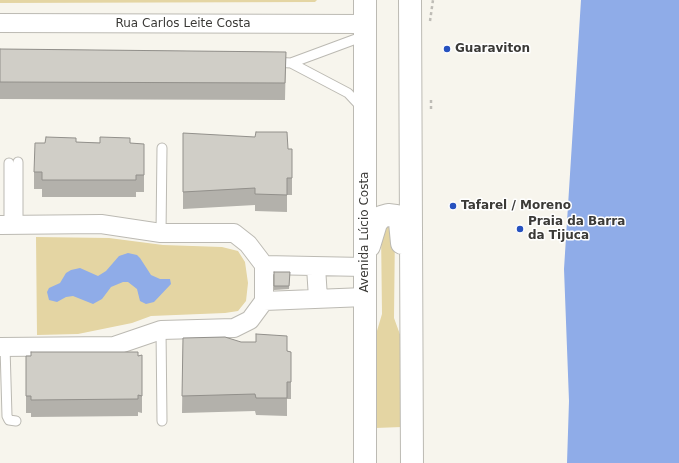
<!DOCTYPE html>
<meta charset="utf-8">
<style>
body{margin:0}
canvas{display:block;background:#f7f5ed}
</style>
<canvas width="679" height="463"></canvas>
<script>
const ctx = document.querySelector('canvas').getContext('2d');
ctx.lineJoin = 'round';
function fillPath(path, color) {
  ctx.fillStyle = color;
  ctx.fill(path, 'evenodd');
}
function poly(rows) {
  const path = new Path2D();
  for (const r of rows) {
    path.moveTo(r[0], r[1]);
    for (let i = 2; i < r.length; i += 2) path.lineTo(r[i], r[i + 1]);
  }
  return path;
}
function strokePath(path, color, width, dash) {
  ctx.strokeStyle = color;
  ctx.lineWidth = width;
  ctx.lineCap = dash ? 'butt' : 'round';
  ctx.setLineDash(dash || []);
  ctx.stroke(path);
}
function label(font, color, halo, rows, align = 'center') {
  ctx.font = font + ' "DejaVu Sans",sans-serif';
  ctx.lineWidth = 3;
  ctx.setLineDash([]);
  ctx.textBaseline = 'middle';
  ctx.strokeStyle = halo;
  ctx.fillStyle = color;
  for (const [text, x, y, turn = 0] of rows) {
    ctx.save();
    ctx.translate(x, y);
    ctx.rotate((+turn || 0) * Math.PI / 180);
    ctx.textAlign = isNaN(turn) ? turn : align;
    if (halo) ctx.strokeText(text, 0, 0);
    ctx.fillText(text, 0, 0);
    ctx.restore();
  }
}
const green = poly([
 [0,0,317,0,315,2,0,3],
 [388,224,395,228,394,318,402,340,402,427,375,428,374,341,382,314,381,230],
 [36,237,109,238,163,245,222,247,238,251,245,262,248,283,246,301,238,311,225,313,151,316,132,323,78,334,37,335]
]);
const water = poly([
 [581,0,679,0,679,463,567,463,569,401,564,269],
 [128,253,137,255,140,258,151,275,160,279,170,279,171,284,154,302,146,304,140,301,137,289,128,282,123,282,111,287,102,299,93,304,73,296,66,297,57,302,49,300,47,292,49,288,60,283,66,273,71,270,80,268,98,276,106,271,119,256]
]);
const path = poly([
 [430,21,433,0],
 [431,109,431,98]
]);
const service = poly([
 [273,62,291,63,364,36],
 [291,63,348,93,362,108],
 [9,225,9,163],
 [18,225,18,162],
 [161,233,162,148],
 [161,330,162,421],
 [5,347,7,416,9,420,16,421]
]);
const minor = poly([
 [0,23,365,24],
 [0,225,101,224,161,233,234,233,248,244,264,265,264,301,250,320,234,328,161,330,114,346,0,347],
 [264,265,364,267],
 [316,267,318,298],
 [264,301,365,297]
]);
const secondary = poly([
 [365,0,365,463],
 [410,0,412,463],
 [369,246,376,223,381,217,388,215,396,216,400,222,402,243]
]);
const wall = poly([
 [0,49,286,52,285,100,0,99],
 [183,133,288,149,292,149,292,195,287,195,287,212,255,211,255,205,183,209],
 [76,142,144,144,144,192,136,192,136,197,42,197,42,189,34,189,34,172,45,143],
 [274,272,290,272,289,289,274,290],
 [183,338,241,342,291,352,291,399,287,399,287,416,256,415,255,411,182,413],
 [26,356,138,356,142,396,142,413,138,412,138,416,31,417,31,413,26,413]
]);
const building = poly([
 [0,49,286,52,285,83,0,82,0,49],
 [256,132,287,132,288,149,292,149,292,178,287,178,287,195,255,194,255,188,183,192,183,133,255,137,256,132],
 [46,137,76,138,76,142,100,143,100,137,130,138,130,143,144,144,144,175,136,175,136,180,42,180,42,172,34,172,35,143,45,143,46,137],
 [274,272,290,272,289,286,274,286,274,272],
 [256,334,287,336,287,351,291,352,291,382,287,382,287,398,256,398,255,394,182,396,183,338,225,337,241,342,256,342,256,334],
 [31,352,138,352,138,356,142,355,142,396,138,395,138,399,31,400,31,396,26,396,26,356,31,356,31,352]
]);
const markers = [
 [447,49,4,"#2651bf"],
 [453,206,4,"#2651bf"],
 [520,229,4,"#2651bf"]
];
const streetNames = [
 ["Rua Carlos Leite Costa",183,24],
 ["Avenida Lúcio Costa",365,232,-90]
];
const poiNames = [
 ["Guaraviton",455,49],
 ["Tafarel / Moreno",461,206],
 ["Praia da Barra",528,222],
 ["da Tijuca",528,236]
];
fillPath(green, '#e4d5a3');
fillPath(water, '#8face8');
strokePath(service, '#bcbab3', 11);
strokePath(minor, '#bcbab3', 20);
strokePath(secondary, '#bcbab3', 24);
strokePath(path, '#bebcb6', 2.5, [3, 3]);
strokePath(service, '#fff', 9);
strokePath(minor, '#fff', 18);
strokePath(secondary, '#fff', 22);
fillPath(wall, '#b3b1ab');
fillPath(building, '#d0cec7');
strokePath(building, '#92908b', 1);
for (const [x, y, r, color] of markers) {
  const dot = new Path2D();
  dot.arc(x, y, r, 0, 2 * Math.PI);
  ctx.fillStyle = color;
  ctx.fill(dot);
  strokePath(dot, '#fff', 1.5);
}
label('12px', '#3b3a37', '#fff', streetNames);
label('bold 12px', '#3b3a37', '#fff', poiNames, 'left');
</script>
